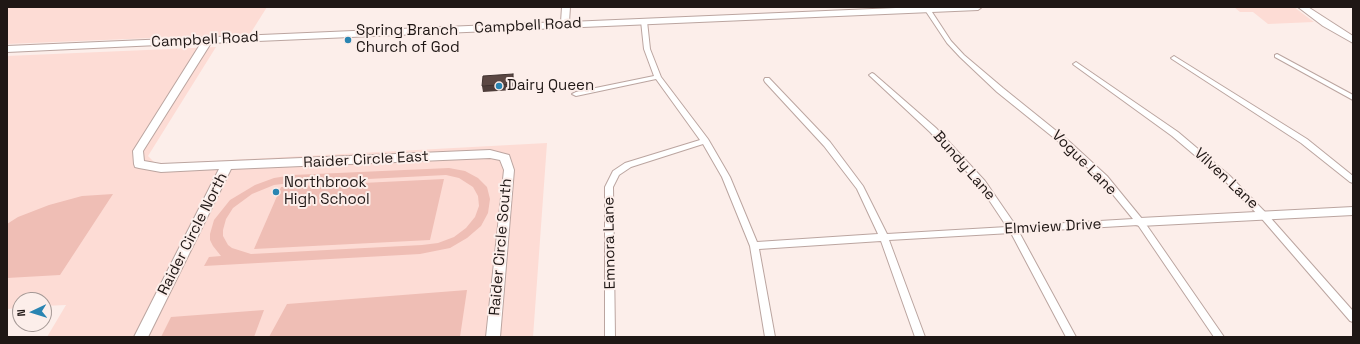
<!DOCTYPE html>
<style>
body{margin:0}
#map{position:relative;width:1360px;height:344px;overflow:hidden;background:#fceeea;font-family:"Space Grotesk",sans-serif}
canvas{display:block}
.frame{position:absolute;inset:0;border:8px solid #1f1715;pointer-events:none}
.north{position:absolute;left:12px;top:292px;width:40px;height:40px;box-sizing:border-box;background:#fceeea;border:1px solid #a49895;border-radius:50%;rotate:266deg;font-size:11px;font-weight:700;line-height:16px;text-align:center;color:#1f1715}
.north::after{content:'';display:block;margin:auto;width:14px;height:18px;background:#2a85b2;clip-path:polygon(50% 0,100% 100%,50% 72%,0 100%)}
</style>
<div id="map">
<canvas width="1360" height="344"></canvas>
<div class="frame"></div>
<div class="north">N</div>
</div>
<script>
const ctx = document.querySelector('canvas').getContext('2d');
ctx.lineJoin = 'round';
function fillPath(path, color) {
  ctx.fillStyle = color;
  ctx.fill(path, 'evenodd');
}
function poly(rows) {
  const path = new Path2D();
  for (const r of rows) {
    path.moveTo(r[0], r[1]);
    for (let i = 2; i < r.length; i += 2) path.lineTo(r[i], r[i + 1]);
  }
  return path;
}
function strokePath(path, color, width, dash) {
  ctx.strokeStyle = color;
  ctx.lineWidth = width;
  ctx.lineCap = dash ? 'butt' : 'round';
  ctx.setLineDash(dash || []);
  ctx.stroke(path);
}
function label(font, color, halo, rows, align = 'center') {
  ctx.font = font + ' "Space Grotesk",sans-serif';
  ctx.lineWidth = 4;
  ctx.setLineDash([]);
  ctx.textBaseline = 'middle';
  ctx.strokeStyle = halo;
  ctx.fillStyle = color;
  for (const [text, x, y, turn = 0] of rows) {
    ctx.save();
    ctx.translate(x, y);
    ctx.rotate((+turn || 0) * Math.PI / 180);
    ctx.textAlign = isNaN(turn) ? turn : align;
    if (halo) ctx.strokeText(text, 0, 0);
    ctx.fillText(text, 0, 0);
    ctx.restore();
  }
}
const built = poly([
 [7,7,267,7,250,34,7,44],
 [1234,7,1294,7,1314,22,1268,24,1253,12,1240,12],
 [216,47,148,156,156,164,547,143,533,337,47,337,66,305,44,306,44,300,20,300,20,308,7,309,7,56]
]);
const green = poly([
 [449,168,465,171,478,178,487,187,490,199,488,213,481,226,467,238,450,248,420,254,204,266,209,257,221,256,213,246,210,240,210,234,214,220,230,200,255,185,274,178,293,175],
 [446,175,459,178,473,187,478,196,479,206,475,217,466,228,454,237,438,243,422,245,251,254,232,248,228,245,223,236,223,230,226,219,233,208,252,194,274,185,290,183],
 [444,179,430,240,254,249,281,187],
 [113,194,60,275,7,278,7,224,18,217,49,205,82,196],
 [467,290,460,337,269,337,287,304],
 [264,310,254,337,161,337,171,317]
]);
const street = poly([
 [928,8,930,9,951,41,964,55,1003,88,1070,142,1107,176,1143,220,1224,337,1214,337,1138,225,1019,232,1076,337,1066,337,1011,233,889,240,925,337,915,337,881,241,759,249,775,337,765,337,750,246,722,177,703,144,631,167,619,175,613,187,615,337,605,337,605,187,613,171,625,163,700,140,656,79,576,96,572,94,576,92,654,76,644,49,641,21,644,19,647,21,650,49,661,77,708,139,730,177,757,242,878,234,857,189,824,146,765,82,764,80,765,78,769,78,830,142,863,186,887,234,1007,227,979,185,930,132,870,76,869,75,872,73,874,74,936,128,985,181,1016,226,1133,219,1101,180,1064,146,997,92,960,57,947,43,925,10,928,8],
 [1277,54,1353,95,1353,100,1275,57,1275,55,1277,54],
 [1174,56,1307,139,1353,176,1353,183,1350,182,1301,143,1172,59,1171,58,1174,56],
 [1076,62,1178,132,1230,176,1268,215,1353,311,1353,322,1350,321,1262,219,1224,180,1172,136,1074,65,1073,64,1076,62]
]);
const secondary = poly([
 [562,7,570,7,569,22,919,7,982,7,978,10,211,43,143,151,144,161,161,164,490,150,509,155,514,170,500,337,486,337,504,170,500,160,490,158,231,169,148,337,134,337,219,169,161,172,139,168,135,167,134,164,133,151,201,43,7,52,7,46,561,22,562,7],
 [1298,7,1308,7,1353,36,1353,43,1323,26,1298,7],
 [1353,207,1353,215,1140,226,1136,225,1134,222,1136,219,1140,218,1353,207]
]);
const wall = poly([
 [514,79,513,90,483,92,482,86]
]);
const shadedWall = poly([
 [513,74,514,79,513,90,512,84]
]);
const building = poly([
 [513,74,512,84,482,86,483,76,513,74]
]);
const markers = [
 [348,40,4,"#2a85b2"],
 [499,86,4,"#2a85b2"],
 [276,192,4,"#2a85b2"]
];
const streetNames = [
 ["Campbell Road",528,26,-3],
 ["Campbell Road",205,40,-3],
 ["Raider Circle East",366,160,-3],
 ["Vogue Lane",1084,163,45],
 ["Bundy Lane",964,166,49],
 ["Vilven Lane",1226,179,43],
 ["Elmview Drive",1053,227,-3],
 ["Raider Circle North",193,234,-63],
 ["Emnora Lane",610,243,-91],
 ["Raider Circle South",501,247,-85]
];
const poiNames = [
 ["Spring Branch",356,31],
 ["Church of God",356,48],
 ["Dairy Queen",507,86],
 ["Northbrook",284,183],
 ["High School",284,200]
];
fillPath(built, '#fddcd5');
fillPath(green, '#efbeb5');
strokePath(street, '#bba5a0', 2);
strokePath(secondary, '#bba5a0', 2);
fillPath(street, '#fff');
fillPath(secondary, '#fff');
fillPath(wall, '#4e3d3a');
fillPath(shadedWall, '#40322f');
fillPath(building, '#5b4743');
strokePath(building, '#40322f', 1);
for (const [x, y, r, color] of markers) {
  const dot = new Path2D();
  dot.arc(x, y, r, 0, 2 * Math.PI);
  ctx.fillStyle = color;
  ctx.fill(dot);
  strokePath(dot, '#fceeea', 1.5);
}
label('15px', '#1f1715', '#fceeea', streetNames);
label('15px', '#1f1715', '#fceeea', poiNames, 'left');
</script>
